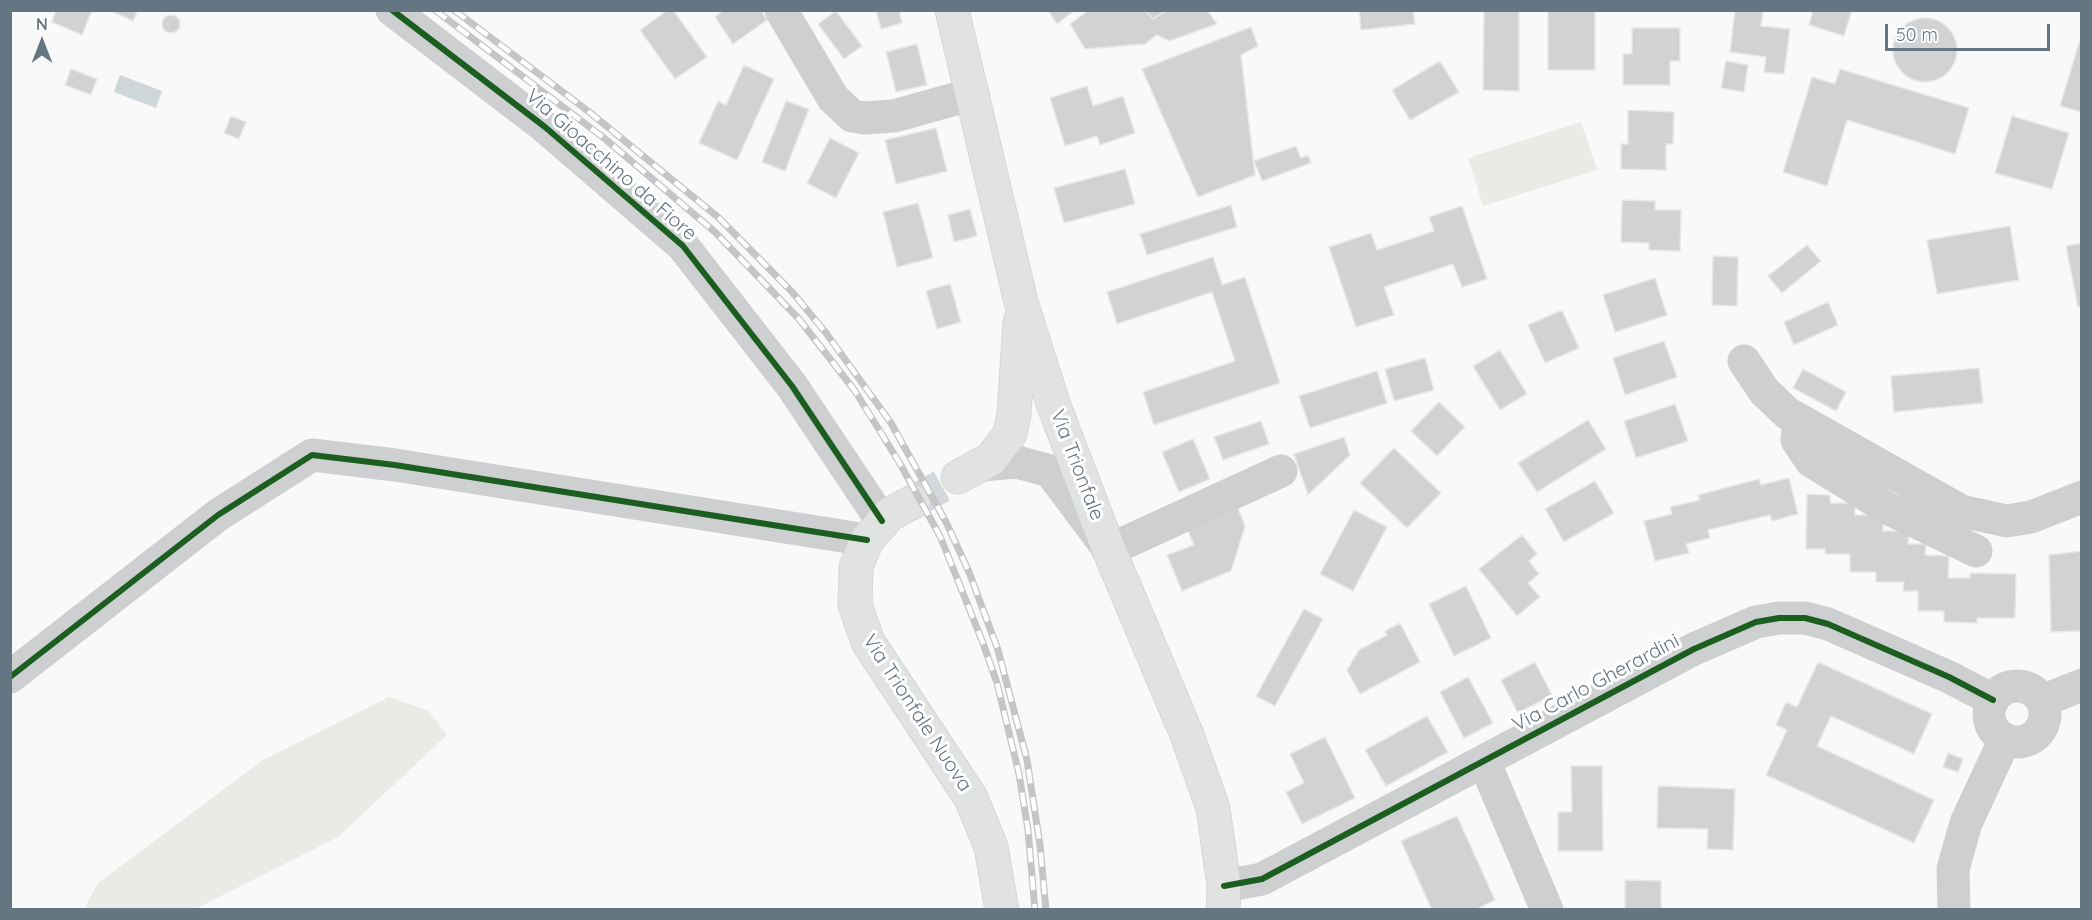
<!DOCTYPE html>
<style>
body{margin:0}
#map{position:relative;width:2092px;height:920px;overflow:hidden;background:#f9f9f9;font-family:Quicksand,sans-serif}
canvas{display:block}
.frame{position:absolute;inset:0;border:12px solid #657683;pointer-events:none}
.north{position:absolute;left:12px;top:12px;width:60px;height:60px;-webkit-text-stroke:4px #fff;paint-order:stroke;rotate:0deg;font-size:16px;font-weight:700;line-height:24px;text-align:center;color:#657683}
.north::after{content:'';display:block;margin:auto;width:21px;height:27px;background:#657683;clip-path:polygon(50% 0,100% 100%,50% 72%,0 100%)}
.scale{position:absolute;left:1885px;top:24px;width:165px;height:27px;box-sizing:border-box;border:3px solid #657683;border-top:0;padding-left:8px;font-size:18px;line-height:21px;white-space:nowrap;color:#657683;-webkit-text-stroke:4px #fff;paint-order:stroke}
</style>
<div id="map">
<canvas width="2092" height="920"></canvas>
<div class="frame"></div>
<div class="north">N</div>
<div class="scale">50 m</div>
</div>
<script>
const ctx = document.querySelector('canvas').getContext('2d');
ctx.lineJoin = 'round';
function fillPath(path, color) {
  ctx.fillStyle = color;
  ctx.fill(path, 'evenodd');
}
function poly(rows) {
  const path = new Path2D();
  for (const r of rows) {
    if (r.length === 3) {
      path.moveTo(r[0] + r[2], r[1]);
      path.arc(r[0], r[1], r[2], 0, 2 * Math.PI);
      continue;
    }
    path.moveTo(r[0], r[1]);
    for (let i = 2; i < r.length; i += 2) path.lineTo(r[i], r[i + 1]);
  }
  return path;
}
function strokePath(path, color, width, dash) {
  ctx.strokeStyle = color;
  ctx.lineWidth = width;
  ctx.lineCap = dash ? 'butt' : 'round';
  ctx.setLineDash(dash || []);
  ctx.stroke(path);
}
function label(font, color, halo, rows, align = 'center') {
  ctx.font = font + ' Quicksand,sans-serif';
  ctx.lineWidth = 6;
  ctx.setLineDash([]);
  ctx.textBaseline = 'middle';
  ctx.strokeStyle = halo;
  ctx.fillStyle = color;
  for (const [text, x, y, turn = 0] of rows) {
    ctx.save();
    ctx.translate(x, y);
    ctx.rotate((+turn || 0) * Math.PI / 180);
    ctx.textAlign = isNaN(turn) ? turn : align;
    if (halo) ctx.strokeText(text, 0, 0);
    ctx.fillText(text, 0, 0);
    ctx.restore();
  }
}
const green = poly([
 [1581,122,1597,170,1483,206,1468,158],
 [389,697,429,711,447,735,338,837,195,909,84,909,98,883,263,760]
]);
const water = poly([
 [120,75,162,91,156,108,114,92]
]);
const building = poly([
 [56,10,92,10,82,35,52,22,56,10],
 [109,10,138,10,133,21,109,10],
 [668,10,673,10,707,57,675,79,640,30,668,10],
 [724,10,761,10,767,20,733,44,715,17,724,10],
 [876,10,899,10,902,23,881,29,876,10],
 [1048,10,1075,10,1057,24,1048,10],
 [1089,10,1145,10,1153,19,1167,10,1207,10,1217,24,1169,41,1157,35,1145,44,1085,49,1070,24,1089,10],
 [1145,10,1167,10,1153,19,1145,10],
 [1359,10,1413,10,1415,24,1361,30,1359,10],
 [1484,10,1519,10,1519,91,1483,90,1484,10],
 [1548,10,1595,10,1595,70,1548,70,1548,10],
 [1735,10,1763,10,1761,26,1790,29,1784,74,1764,72,1766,57,1730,52,1735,10],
 [1813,10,1852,10,1844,36,1809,25,1813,10],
 [836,11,862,46,844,59,818,24,836,11],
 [171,24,9],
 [1925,50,32],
 [1251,27,1258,46,1241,55,1255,175,1198,197,1142,69,1251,27],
 [1632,28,1680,28,1680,61,1670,61,1670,85,1623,85,1623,54,1632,54,1632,28],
 [2082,33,2082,112,2060,106,2082,33],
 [917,44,927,85,896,92,886,52,917,44],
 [1440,61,1459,92,1410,120,1392,90,1440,61],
 [1726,61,1748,65,1744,92,1721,88,1726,61],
 [744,65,774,79,737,160,699,143,718,101,726,105,744,65],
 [71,69,97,79,91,95,65,85,71,69],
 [1840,69,1969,108,1955,154,1847,120,1827,186,1783,172,1812,77,1835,84,1840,69],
 [1087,86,1093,106,1123,96,1135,133,1100,145,1097,136,1065,146,1050,98,1087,86],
 [786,101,809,109,785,171,762,162,786,101],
 [1628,110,1674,112,1673,144,1666,144,1666,170,1621,169,1621,144,1628,144,1628,110],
 [231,116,246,122,239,139,224,133,231,116],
 [2012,116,2069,133,2052,189,1995,173,2012,116],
 [936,128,947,171,896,184,885,140,936,128],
 [830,138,859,153,836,198,807,183,830,138],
 [1296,146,1301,158,1308,155,1311,163,1262,181,1254,161,1296,146],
 [1125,169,1135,204,1064,223,1054,188,1125,169],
 [1622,200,1655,201,1655,210,1681,210,1680,251,1649,250,1649,243,1621,242,1622,200],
 [918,203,933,258,897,267,883,212,918,203],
 [1231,205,1237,227,1147,255,1140,234,1231,205],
 [1462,206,1487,279,1462,287,1453,264,1384,287,1394,315,1356,327,1329,247,1371,233,1377,250,1434,231,1429,217,1462,206],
 [970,209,977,236,954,242,948,215,970,209],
 [2010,226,2019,280,1937,294,1927,240,2010,226],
 [2082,243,2082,306,2078,307,2066,246,2082,243],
 [1807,245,1821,261,1782,293,1768,276,1807,245],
 [1713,256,1738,257,1737,306,1712,305,1713,256],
 [1213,257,1222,285,1245,277,1280,383,1154,425,1143,392,1235,361,1212,292,1117,324,1107,292,1213,257],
 [1655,278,1667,315,1615,332,1603,295,1655,278],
 [950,284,961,322,937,329,926,291,950,284],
 [1828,302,1838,325,1794,345,1784,322,1828,302],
 [1562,310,1579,348,1545,363,1528,325,1562,310],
 [1664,341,1677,377,1625,395,1613,358,1664,341],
 [1500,350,1527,394,1500,410,1473,366,1500,350],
 [1425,358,1434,390,1394,401,1385,369,1425,358],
 [1979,368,1983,403,1894,412,1891,376,1979,368],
 [1803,369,1846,392,1836,411,1793,388,1803,369],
 [1377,371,1387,403,1310,428,1299,396,1377,371],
 [1439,402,1465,427,1437,456,1411,431,1439,402],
 [1675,404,1688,441,1636,458,1624,421,1675,404],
 [1588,420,1606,449,1537,492,1518,463,1588,420],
 [1261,421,1269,444,1223,460,1214,437,1261,421],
 [1344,437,1350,455,1308,495,1294,454,1344,437],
 [1193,439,1210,479,1179,492,1162,452,1193,439],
 [1394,448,1441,493,1407,528,1360,483,1394,448],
 [1789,478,1798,514,1772,521,1770,515,1708,530,1710,538,1686,544,1689,553,1655,561,1644,521,1672,514,1670,507,1700,500,1698,495,1759,479,1761,485,1789,478],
 [1595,481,1614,513,1564,542,1545,509,1595,481],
 [1807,494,1830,495,1830,503,1855,503,1855,515,1883,515,1883,531,1909,531,1908,544,1926,544,1925,555,1949,556,1948,578,1970,578,1970,573,2016,574,2015,618,1977,618,1977,623,1944,622,1944,611,1918,611,1918,591,1903,591,1904,582,1876,582,1876,572,1850,572,1850,554,1825,554,1825,549,1806,549,1807,494],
 [1237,506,1245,526,1231,571,1182,591,1167,555,1194,545,1186,526,1237,506],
 [1354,510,1387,527,1353,591,1320,574,1354,510],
 [1522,535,1537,554,1529,561,1539,574,1528,583,1540,597,1517,616,1479,569,1522,535],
 [2082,551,2082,631,2051,632,2049,555,2082,551],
 [1466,586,1491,638,1454,656,1429,604,1466,586],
 [1304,609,1323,619,1275,706,1256,696,1304,609],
 [1400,623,1420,662,1360,694,1347,670,1359,650,1387,635,1385,631,1400,623],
 [1535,662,1552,695,1518,713,1501,680,1535,662],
 [1818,662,1932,714,1914,754,1831,716,1817,746,1934,800,1914,843,1766,775,1787,730,1776,725,1786,702,1797,707,1818,662],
 [1468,677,1493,723,1464,738,1440,692,1468,677],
 [1427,716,1448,752,1386,786,1365,750,1427,716],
 [1325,737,1355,798,1302,824,1286,792,1304,783,1290,754,1325,737],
 [1948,753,1963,759,1958,772,1943,767,1948,753],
 [1571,766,1602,766,1603,851,1558,851,1558,812,1572,812,1571,766],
 [1658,786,1735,789,1733,850,1707,849,1708,829,1657,828,1658,786],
 [1457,816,1495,900,1475,910,1432,910,1401,841,1457,816],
 [1625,880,1661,881,1661,910,1625,910,1625,880]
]);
const majorTunnel = poly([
 [913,502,958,477]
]);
const minor = poly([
 [392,10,545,127,683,246,792,386,882,521],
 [781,10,833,98,852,116,864,118,894,116,973,94],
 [1744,361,1764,391,1787,413,1961,511,2007,521,2031,517,2082,497],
 [1799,420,1797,440,1811,461,1887,508,1976,551],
 [982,465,1017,462,1050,471,1109,550,1281,471],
 [10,677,218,515,312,455,395,465,867,540],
 [2017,714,28],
 [2042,701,2082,685],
 [1484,761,1547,910],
 [1224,886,1262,879,1694,649,1756,622,1779,618,1805,618,1828,624,1949,677,1993,700],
 [1954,910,1953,869,1966,823,2005,739]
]);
const major = poly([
 [952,10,1021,302,1054,406,1109,550,1187,735,1213,808,1224,886,1223,910],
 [958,477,991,459,1010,434,1014,414,1020,322],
 [913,502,890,514,867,540,856,567,855,605,868,642,971,798,991,847,1002,910]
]);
const rail = poly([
 [435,10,604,138,715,232,799,319,855,391,899,462,940,536,983,643,997,683,1019,774,1028,830,1035,910],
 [454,10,588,111,719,218,793,293,826,333,891,423,946,522,969,572,998,650,1027,760,1040,845,1046,910]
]);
const cycleway = poly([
 [392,10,545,127,683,246,792,386,882,521],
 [10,677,218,515,312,455,395,465,867,540],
 [1224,886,1262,879,1694,649,1756,622,1779,618,1805,618,1828,624,1949,677,1993,700]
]);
const streetNames = [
 ["Via Gioacchino da Fiore",611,165,41],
 ["Via Trionfale",1077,465,69],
 ["Via Carlo Gherardini",1596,683,-28],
 ["Via Trionfale Nuova",917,713,57]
];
fillPath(green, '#e8ebe6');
fillPath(water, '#ced6d9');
fillPath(building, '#d0d2d3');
strokePath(building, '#e8e8e8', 1.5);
strokePath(majorTunnel, '#d4d8dc', 33, [33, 16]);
strokePath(major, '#d5d6d7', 35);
strokePath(minor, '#cecfd0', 33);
strokePath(major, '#e1e2e2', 33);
strokePath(rail, '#c3c5c6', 7);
strokePath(rail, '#fff', 4.5, [14]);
strokePath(cycleway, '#1b5e20', 6);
label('20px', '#657683', '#fff', streetNames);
</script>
